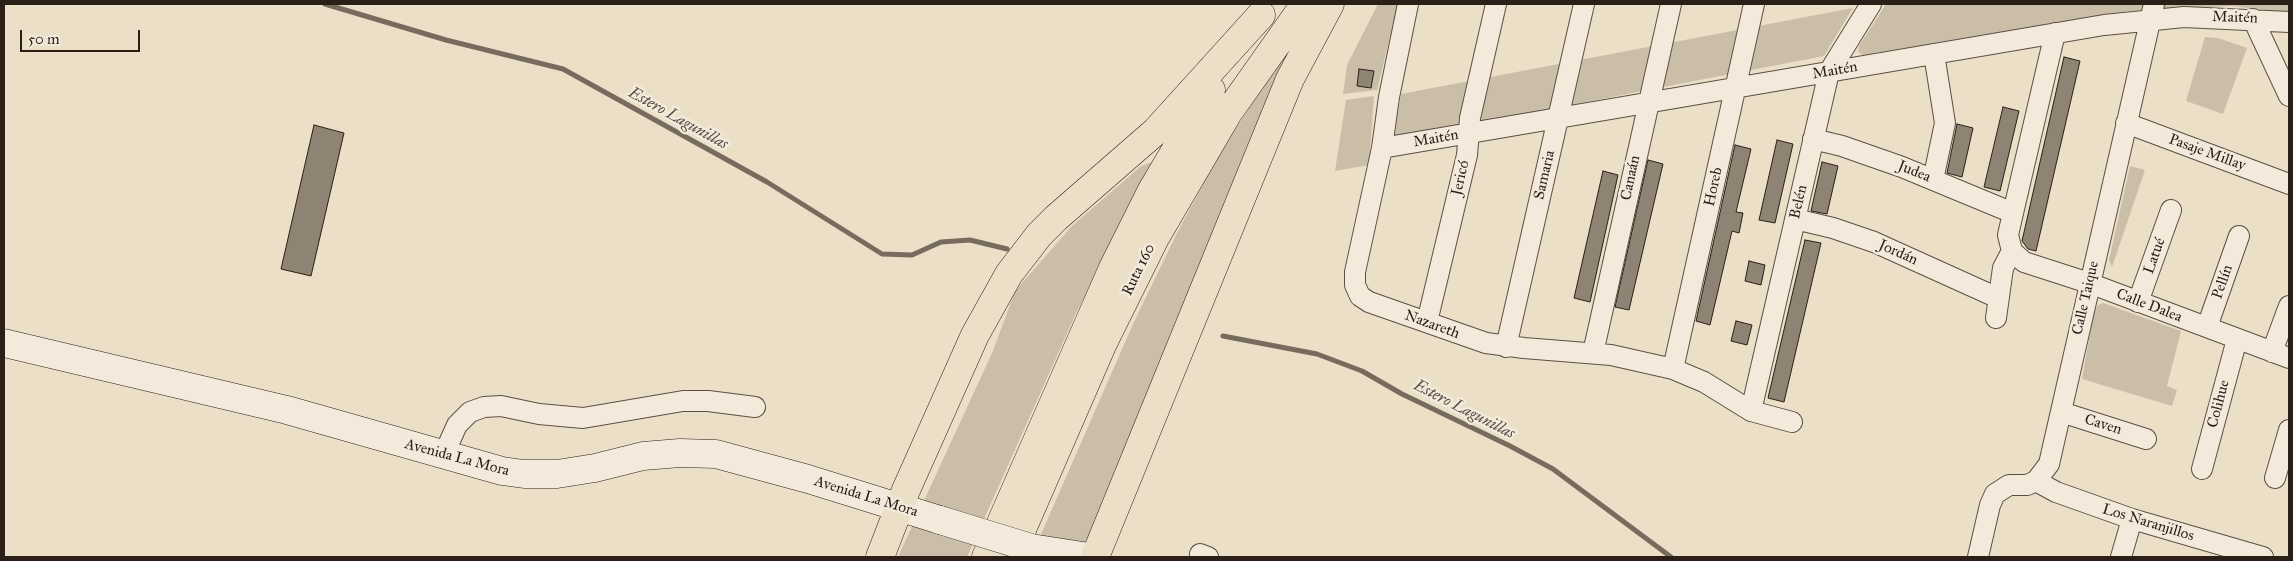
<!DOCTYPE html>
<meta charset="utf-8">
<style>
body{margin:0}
#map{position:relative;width:2293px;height:561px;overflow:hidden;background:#ecdfc7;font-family:"IM FELL Great Primer",serif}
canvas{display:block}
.frame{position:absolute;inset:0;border:5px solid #2b1f18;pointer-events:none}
.scale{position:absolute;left:20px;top:30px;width:120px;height:22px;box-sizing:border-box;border:2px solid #2b1f18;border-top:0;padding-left:6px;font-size:15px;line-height:18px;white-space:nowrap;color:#2b1f18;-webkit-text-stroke:4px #f3eadb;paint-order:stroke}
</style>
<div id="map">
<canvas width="2293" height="561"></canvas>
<div class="frame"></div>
<div class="scale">50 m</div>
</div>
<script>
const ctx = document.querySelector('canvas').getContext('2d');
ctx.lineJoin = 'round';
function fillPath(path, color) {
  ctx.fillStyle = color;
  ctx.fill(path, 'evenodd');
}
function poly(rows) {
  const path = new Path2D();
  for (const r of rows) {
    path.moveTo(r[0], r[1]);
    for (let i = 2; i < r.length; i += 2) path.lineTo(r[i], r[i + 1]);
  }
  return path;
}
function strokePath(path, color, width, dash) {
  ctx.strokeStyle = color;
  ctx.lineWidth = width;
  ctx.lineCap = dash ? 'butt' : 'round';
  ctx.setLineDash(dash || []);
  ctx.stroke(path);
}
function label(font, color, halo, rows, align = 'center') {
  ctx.font = font + ' "IM FELL Great Primer",serif';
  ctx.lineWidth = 5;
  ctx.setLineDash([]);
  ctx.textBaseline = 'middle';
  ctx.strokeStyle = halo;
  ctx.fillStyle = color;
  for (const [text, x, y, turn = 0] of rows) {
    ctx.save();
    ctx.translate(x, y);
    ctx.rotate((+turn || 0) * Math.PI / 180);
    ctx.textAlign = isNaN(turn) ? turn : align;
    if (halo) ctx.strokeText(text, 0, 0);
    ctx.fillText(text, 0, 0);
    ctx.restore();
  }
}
const green = poly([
 [1378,4,1398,4,1377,90,1343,94,1347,65],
 [1886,4,2289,4,2289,14,2233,6,2129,11,1863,55,1858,52,1859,46],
 [1853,8,1824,56,1394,139,1401,94],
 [1301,30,1084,557,1031,557,1133,324,1176,235,1221,151],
 [2205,37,2218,38,2247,48,2223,114,2186,101],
 [1374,96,1369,165,1335,171,1346,100],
 [1154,161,1153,171,1077,311,967,557,898,557,993,351,1015,291,1072,226,1141,166],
 [2130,166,2145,170,2112,267,2109,260],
 [2103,303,2181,331,2167,386,2177,390,2172,406,2082,379,2094,312,2098,305]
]);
const stream = poly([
 [325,4,446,40,563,69,767,182,882,254,912,255,941,242,970,240,1007,249],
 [1223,336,1317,354,1362,371,1402,394,1510,446,1553,469,1671,557]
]);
const building = poly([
 [2064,57,2080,61,2036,251,2028,249,2022,241,2064,57],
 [1359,69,1374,71,1371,88,1357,86,1359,69],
 [2003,107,2019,111,2000,191,1984,187,2003,107],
 [1957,124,1973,128,1962,177,1947,173,1957,124],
 [314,125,344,133,311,276,281,269,314,125],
 [1777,140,1793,144,1775,223,1759,220,1777,140],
 [1735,145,1751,149,1736,212,1743,213,1739,233,1732,231,1710,325,1696,321,1735,145],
 [1648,160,1663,164,1629,310,1615,307,1648,160],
 [1822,162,1838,166,1827,214,1811,211,1822,162],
 [1603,171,1618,175,1590,302,1574,298,1603,171],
 [1805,240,1821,243,1784,402,1768,398,1805,240],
 [1749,261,1765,265,1761,285,1745,281,1749,261],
 [1736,321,1752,325,1747,345,1731,341,1736,321]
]);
const street = poly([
 [1408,4,1389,97,1382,148,1355,272,1355,285,1360,296,1369,302,1486,343,1524,348,1611,355,1673,369,1704,382,1751,411,1792,422],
 [2253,19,2289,96],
 [2055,33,2013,213,2008,235,2012,251,2024,262,2089,283,2289,358],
 [2126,123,2289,184],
 [1813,139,1842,146,1902,167,2013,213],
 [1382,148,2104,25,2184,17,2289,22],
 [1933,180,1945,123,1934,54],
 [1795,219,1833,228,1874,242,1998,298],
 [2138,302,2171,210],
 [1996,318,2003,268,2012,251],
 [1427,322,1467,155,1470,118,1496,4],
 [2207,327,2239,236],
 [1506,347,1584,4],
 [2272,352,2289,306],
 [1593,353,1671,4],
 [1673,369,1754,4],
 [1751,411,1829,72,1871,4],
 [2061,412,2146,439],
 [443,456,457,425,470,412,484,407,501,406,539,414,583,418,683,401,708,401,755,407],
 [2202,469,2237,339],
 [2275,478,2289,430],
 [2036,481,2056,492,2132,519,2263,557],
 [1200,554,1208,557],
 [1978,557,1990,505,1995,494,2009,485,2027,485,2036,481,2049,464,2154,4],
 [2121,557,2132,519]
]);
const secondary = poly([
 [4,343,287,410,502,471,524,474,557,474,595,468,643,456,680,453,716,454,808,479,940,520],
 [1031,548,1089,557]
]);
const highway = poly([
 [880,557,906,490,975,335,1009,274,1039,235,1056,218,1156,131,1261,15],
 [986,557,1113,268,1152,190,1211,90],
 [1010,557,1103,343,1155,238,1228,113,1305,4],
 [1095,557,1290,79,1330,4]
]);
const secondaryBridge = poly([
 [940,520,1031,548]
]);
const streetNames = [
 ["Maitén",2235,18,2],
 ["Maitén",1835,71,-10],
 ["Maitén",1436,139,-10],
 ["Pasaje Millay",2207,153,20],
 ["Judea",1914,172,22],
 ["Samaria",1545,175,-77],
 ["Jericó",1461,178,-77],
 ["Canaán",1631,178,-78],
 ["Horeb",1714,187,-78],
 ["Belén",1799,202,-77],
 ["Jordán",1898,253,24],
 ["Latué",2155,256,-70],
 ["Ruta 160",1139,270,-64],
 ["Pellín",2223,282,-71],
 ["Calle Taique",2086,298,-77],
 ["Calle Dalea",2149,306,21],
 ["Nazareth",1432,325,20],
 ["Colihue",2219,404,-75],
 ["Caven",2103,425,17],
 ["Avenida La Mora",457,458,15],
 ["Avenida La Mora",866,497,17],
 ["Los Naranjillos",2148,523,17]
];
const waterNames = [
 ["Estero Lagunillas",678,119,29],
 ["Estero Lagunillas",1464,410,27]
];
fillPath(green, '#cbbea9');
strokePath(stream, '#776b5e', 5);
fillPath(building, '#8f8373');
strokePath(building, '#2b1f18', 1);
strokePath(street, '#5b4f44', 22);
strokePath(secondary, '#2b1f18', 29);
strokePath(highway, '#2b1f18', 29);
strokePath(street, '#f3eadb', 20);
strokePath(secondary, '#f3eadb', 28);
strokePath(highway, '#ecdfc7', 28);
strokePath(secondaryBridge, '#2b1f18', 29, []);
strokePath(secondaryBridge, '#f3eadb', 28);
label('15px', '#2b1f18', '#f3eadb', streetNames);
label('italic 16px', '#574b41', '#f3eadb', waterNames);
</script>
